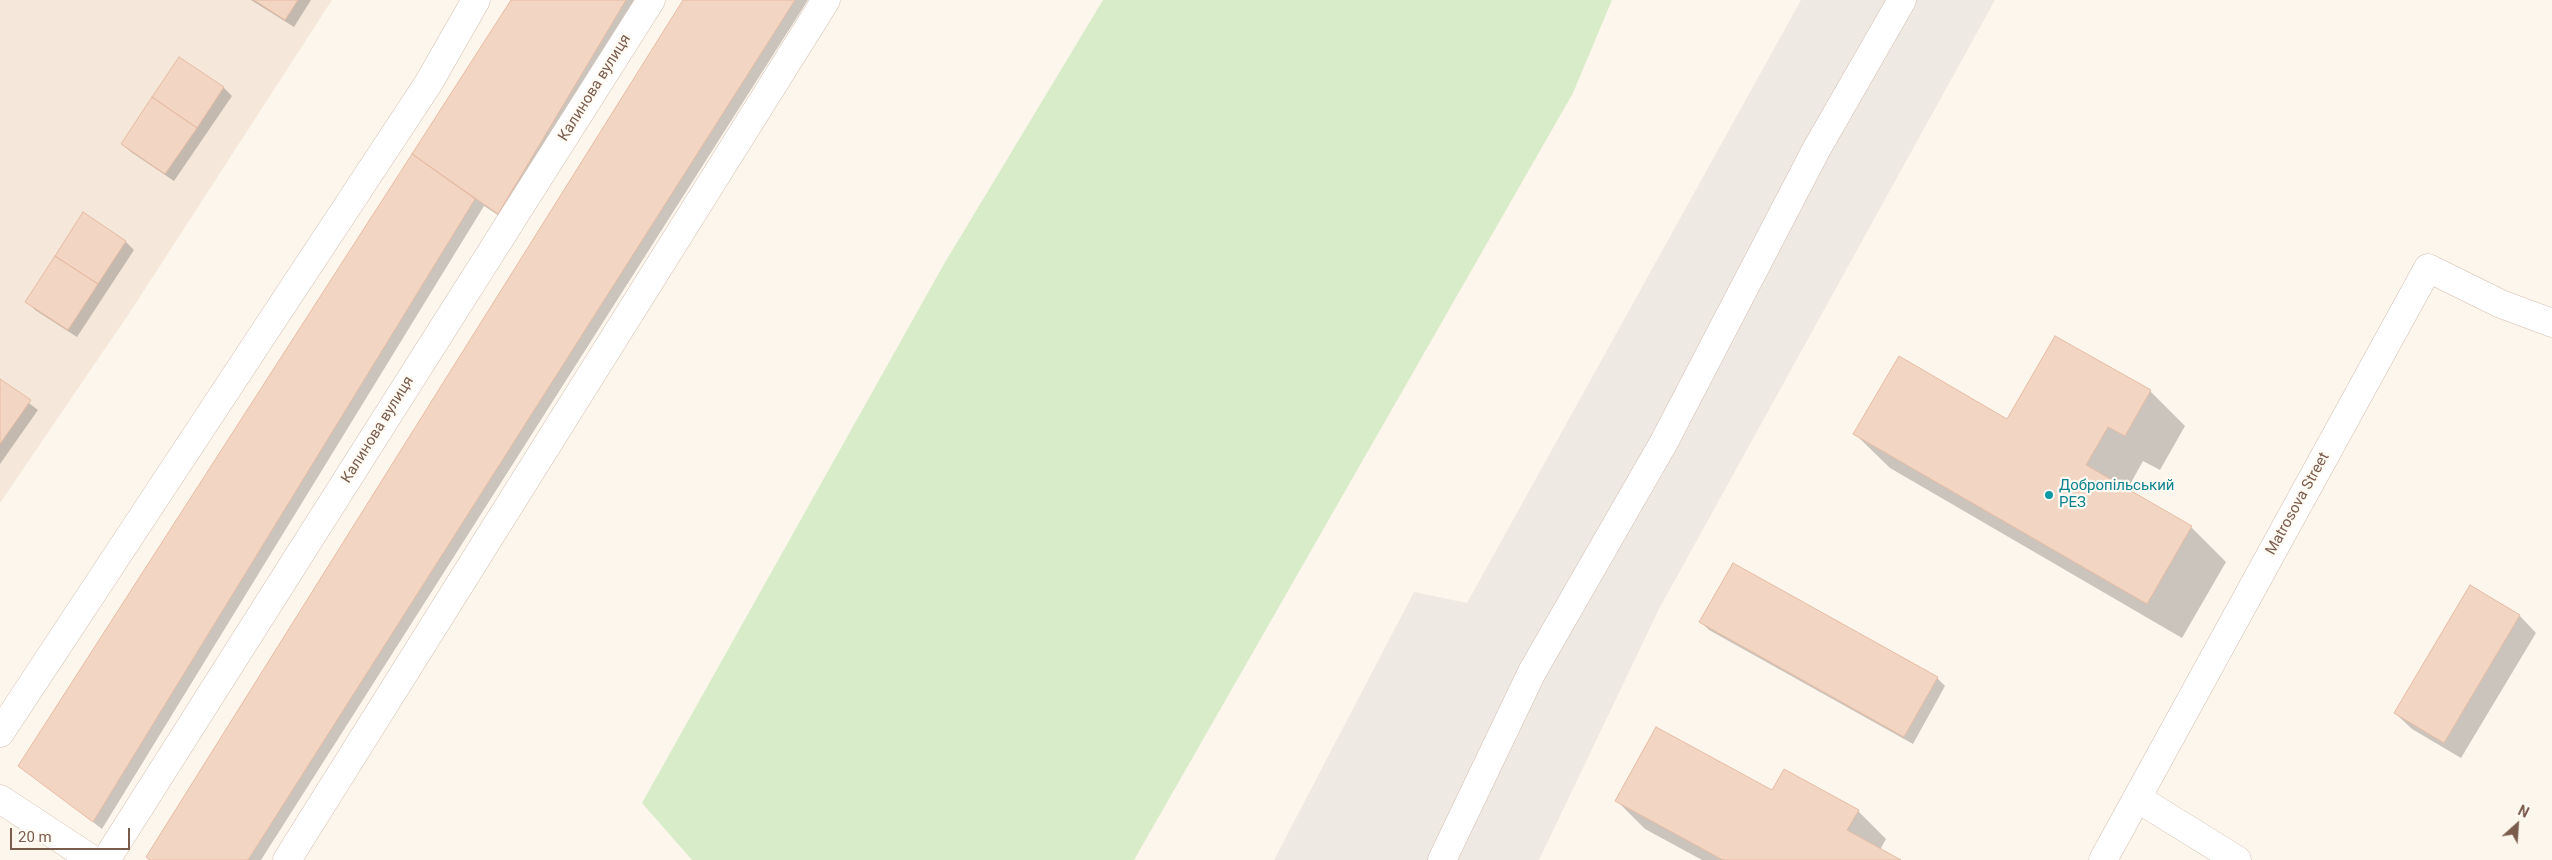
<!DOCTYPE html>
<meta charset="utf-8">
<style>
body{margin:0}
#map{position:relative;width:2552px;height:860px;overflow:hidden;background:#fdf6ec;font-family:Roboto,sans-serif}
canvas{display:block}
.north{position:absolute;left:2492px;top:800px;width:50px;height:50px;-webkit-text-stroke:4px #fffaf3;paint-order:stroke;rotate:26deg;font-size:14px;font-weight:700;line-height:20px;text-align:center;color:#7a5c4d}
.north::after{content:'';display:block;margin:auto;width:18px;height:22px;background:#7a5c4d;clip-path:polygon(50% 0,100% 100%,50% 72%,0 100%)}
.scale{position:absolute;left:10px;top:828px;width:120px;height:22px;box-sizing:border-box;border:2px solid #7a5c4d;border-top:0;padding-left:6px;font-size:15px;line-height:18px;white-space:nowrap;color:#7a5c4d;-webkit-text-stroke:4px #fffaf3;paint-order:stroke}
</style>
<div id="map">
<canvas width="2552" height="860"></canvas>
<div class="north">N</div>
<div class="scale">20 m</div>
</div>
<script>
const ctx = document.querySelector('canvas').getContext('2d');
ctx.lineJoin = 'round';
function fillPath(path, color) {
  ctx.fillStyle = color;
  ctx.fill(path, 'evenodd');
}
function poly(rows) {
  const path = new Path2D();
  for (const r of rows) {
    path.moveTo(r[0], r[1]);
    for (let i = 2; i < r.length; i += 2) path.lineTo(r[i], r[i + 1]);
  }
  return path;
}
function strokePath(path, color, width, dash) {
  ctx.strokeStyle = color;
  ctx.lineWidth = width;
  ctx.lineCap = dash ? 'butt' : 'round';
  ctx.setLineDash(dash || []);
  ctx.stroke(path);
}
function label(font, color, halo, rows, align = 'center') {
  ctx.font = font + ' Roboto,sans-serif';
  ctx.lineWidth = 4.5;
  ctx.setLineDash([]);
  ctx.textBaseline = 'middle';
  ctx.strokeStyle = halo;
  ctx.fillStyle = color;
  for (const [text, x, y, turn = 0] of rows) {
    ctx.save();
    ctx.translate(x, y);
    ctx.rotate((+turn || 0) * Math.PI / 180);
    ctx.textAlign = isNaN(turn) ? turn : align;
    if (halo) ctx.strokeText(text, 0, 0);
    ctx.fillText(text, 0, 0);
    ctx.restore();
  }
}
const residential = poly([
 [0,0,332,0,132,309,0,503]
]);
const industrial = poly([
 [1801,0,1995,0,1659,609,1539,860,1274,860,1414,592,1467,603]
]);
const green = poly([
 [1103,0,1612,0,1573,93,1134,860,692,860,642,803,944,264]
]);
const shadow = poly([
 [251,0,311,0,294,27],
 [512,0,639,0,507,221,484,206,102,829,20,766],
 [684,0,808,0,261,860,151,860],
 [179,59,224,88,232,96,174,181,131,152,122,144],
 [126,242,134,250,77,337,35,310,27,301],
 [2056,337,2150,391,2185,426,2160,470,2143,461,2127,490,2191,527,2226,562,2182,638,1890,468,1855,434,2008,420],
 [0,381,38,410,0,464],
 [2470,587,2520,616,2536,633,2461,758,2412,729,2395,713],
 [1701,622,1937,678,1945,686,1913,744,1709,630],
 [1773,792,1858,811,1886,839,1880,850,1899,860,1702,860,1645,829,1617,801]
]);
const building = poly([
 [254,0,298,0,285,20,254,0],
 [511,0,626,0,498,214,412,154,511,0],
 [683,0,795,0,248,860,150,860,146,857,683,0],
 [179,57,224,87,197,128,152,97,179,57],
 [152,97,197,128,165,174,121,144,152,97],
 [412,154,475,199,93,822,18,766,412,154],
 [83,212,126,241,98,284,55,256,83,212],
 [55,256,98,284,68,330,25,302,55,256],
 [2055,336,2151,390,2125,436,2108,427,2086,465,2192,526,2147,604,1853,434,1899,356,2007,419,2055,336],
 [0,379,31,400,0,444,0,379],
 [1733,563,1938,677,1904,737,1699,622,1733,563],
 [2470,585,2520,615,2444,743,2394,713,2470,585],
 [1656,727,1772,790,1784,769,1859,810,1847,830,1901,860,1723,860,1615,801,1656,727]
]);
const minor = poly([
 [0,733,428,84,476,0],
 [2137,798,2237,860],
 [0,799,93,860],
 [106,860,651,0],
 [287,860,826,0],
 [1442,860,1532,672,1664,442,1816,150,1902,0],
 [2103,860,2428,268,2501,304,2552,323]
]);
const markers = [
 [2049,495,5,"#0f9aa8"]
];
const streetNames = [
 ["Калинова вулиця",595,88,-58],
 ["Калинова вулиця",378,430,-58],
 ["Matrosova Street",2298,504,-61]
];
const cultureNames = [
 ["Добропільський",2059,486],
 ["РЕЗ",2059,503]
];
fillPath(residential, '#f5e8da');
fillPath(industrial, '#efe9e4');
fillPath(green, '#d8ecc9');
fillPath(shadow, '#0003');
fillPath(building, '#f3d5c3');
strokePath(building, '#e6bba3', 1);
strokePath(minor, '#d1beb0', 29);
strokePath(minor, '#fff', 28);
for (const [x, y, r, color] of markers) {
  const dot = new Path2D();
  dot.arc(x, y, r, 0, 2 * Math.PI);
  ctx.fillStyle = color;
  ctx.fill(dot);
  strokePath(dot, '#fffaf3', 2);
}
label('15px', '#7a5c4d', '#fffaf3', streetNames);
label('15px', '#0d838f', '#fffaf3', cultureNames, 'left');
</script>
